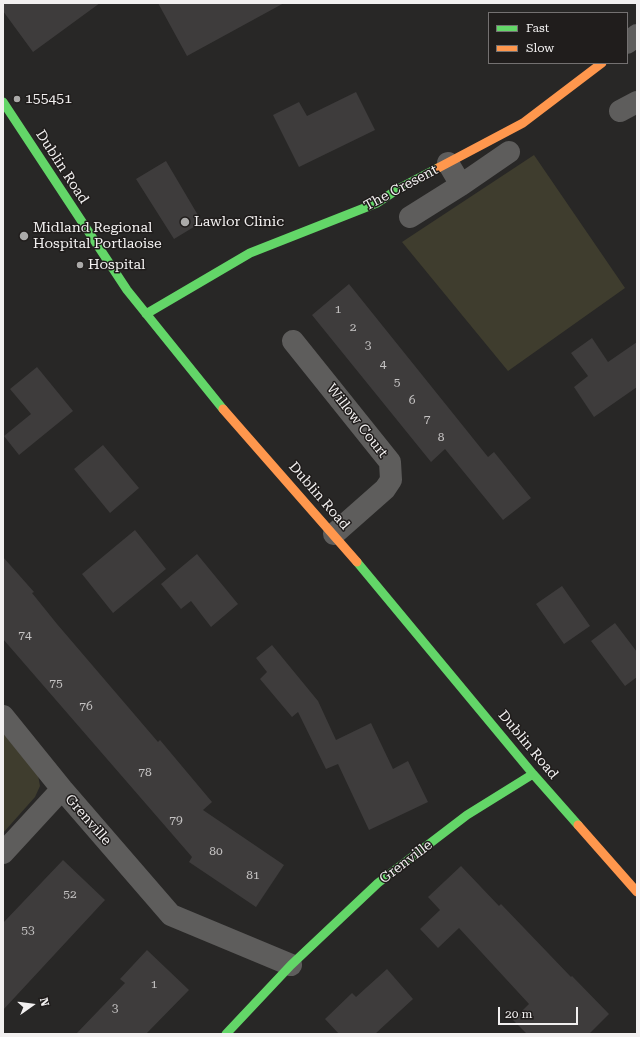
<!DOCTYPE html>
<style>
body{margin:0}
#map{position:relative;width:640px;height:1037px;overflow:hidden;background:#282726;font-family:"Roboto Serif",serif}
canvas{display:block}
.frame{position:absolute;inset:0;border:4px solid #f2f0f0;pointer-events:none}
.legend{position:absolute;left:488px;top:12px;width:140px;height:52px;box-sizing:border-box;background:#201d1c;border:1px solid #747171;margin:0;padding:5px 7px;list-style:none;font-size:12px;color:#f2f0f0}
.legend li{display:flex;align-items:center;gap:8px;height:20px}
.legend b{width:20px;border:1px solid #747171}
.north{position:absolute;left:12px;top:985px;width:40px;height:40px;-webkit-text-stroke:3px #201d1c;paint-order:stroke;rotate:76deg;font-size:11px;font-weight:700;line-height:16px;text-align:center;color:#f2f0f0}
.north::after{content:'';display:block;margin:auto;width:14px;height:18px;background:#f2f0f0;clip-path:polygon(50% 0,100% 100%,50% 72%,0 100%)}
.scale{position:absolute;left:498px;top:1007px;width:80px;height:18px;box-sizing:border-box;border:2px solid #f2f0f0;border-top:0;padding-left:5px;font-size:12px;line-height:14px;white-space:nowrap;color:#f2f0f0;-webkit-text-stroke:3px #201d1c;paint-order:stroke}
</style>
<div id="map">
<canvas width="640" height="1037"></canvas>
<div class="frame"></div>
<ul class="legend">
<li><b style="height:5px;background:#63d668"></b>Fast</li>
<li><b style="height:5px;background:#ff974d"></b>Slow</li>
</ul>
<div class="north">N</div>
<div class="scale">20 m</div>
</div>
<script>
const ctx = document.querySelector('canvas').getContext('2d');
ctx.lineJoin = 'round';
function fillPath(path, color) {
  ctx.fillStyle = color;
  ctx.fill(path, 'evenodd');
}
function poly(rows) {
  const path = new Path2D();
  for (const r of rows) {
    path.moveTo(r[0], r[1]);
    for (let i = 2; i < r.length; i += 2) path.lineTo(r[i], r[i + 1]);
  }
  return path;
}
function strokePath(path, color, width, dash) {
  ctx.strokeStyle = color;
  ctx.lineWidth = width;
  ctx.lineCap = dash ? 'butt' : 'round';
  ctx.setLineDash(dash || []);
  ctx.stroke(path);
}
function label(font, color, halo, rows, align = 'center') {
  ctx.font = font + ' "Roboto Serif",serif';
  ctx.lineWidth = 3;
  ctx.setLineDash([]);
  ctx.textBaseline = 'middle';
  ctx.strokeStyle = halo;
  ctx.fillStyle = color;
  for (const [text, x, y, turn = 0] of rows) {
    ctx.save();
    ctx.translate(x, y);
    ctx.rotate((+turn || 0) * Math.PI / 180);
    ctx.textAlign = isNaN(turn) ? turn : align;
    if (halo) ctx.strokeText(text, 0, 0);
    ctx.fillText(text, 0, 0);
    ctx.restore();
  }
}
const green = poly([
 [534,155,625,288,508,371,402,242],
 [3,733,38,775,40,786,35,797,3,833]
]);
const building = poly([
 [3,3,100,3,33,52,3,11],
 [158,3,284,3,187,56],
 [356,92,375,130,299,167,273,115,299,102,307,116],
 [166,161,202,222,174,239,136,179],
 [349,284,488,457,494,452,531,498,503,520,445,449,431,462,312,315],
 [592,338,608,362,637,342,637,387,594,417,574,387,588,376,571,353],
 [37,367,73,411,19,455,4,436,31,414,10,389],
 [103,445,139,488,110,513,74,469],
 [135,530,166,569,113,613,82,574],
 [197,554,238,604,211,627,191,601,181,609,161,584],
 [3,557,34,592,32,593,57,624,158,742,160,740,212,802,203,810,284,865,256,907,189,862,192,857,3,639],
 [562,586,590,626,564,644,536,604],
 [615,623,637,652,637,677,625,686,591,641],
 [272,645,318,701,336,740,371,723,393,769,408,761,428,802,369,830,338,764,326,769,298,712,292,717,260,679,267,672,256,658],
 [63,860,105,900,3,1010,3,923],
 [461,866,499,906,501,904,571,977,572,976,609,1014,589,1034,527,1034,513,1020,529,1004,459,928,438,948,420,929,440,910,428,897],
 [147,950,189,990,146,1034,76,1034,125,983,120,979],
 [387,969,413,999,375,1034,339,1034,325,1019,352,993,356,997]
]);
const street = poly([
 [627,43,637,35],
 [620,111,637,102],
 [448,163,461,185,509,152],
 [410,217,461,185],
 [293,341,390,462,391,480,385,489,334,534],
 [3,716,62,789,171,915,291,965],
 [3,853,62,789]
]);
const fast = poly([
 [3,102,127,290,223,409],
 [146,314,250,253,377,203,398,189,438,168],
 [357,562,533,774,578,825],
 [226,1034,291,965,378,883,467,815,533,774]
]);
const slow = poly([
 [438,168,523,123,602,63],
 [223,409,357,562],
 [578,825,637,892]
]);
const markers = [
 [17,99,4,"#abaaa9"],
 [185,222,5,"#abaaa9"],
 [24,236,5,"#abaaa9"],
 [80,265,4,"#abaaa9"]
];
const numberNames = [
 ["1",338,309],
 ["2",353,327],
 ["3",368,345],
 ["4",383,364],
 ["5",397,382],
 ["6",412,400],
 ["7",427,419],
 ["8",441,437],
 ["74",25,635],
 ["75",56,683],
 ["76",86,706],
 ["78",145,772],
 ["79",176,820],
 ["80",216,851],
 ["81",253,875],
 ["52",70,894],
 ["53",28,930],
 ["1",154,984],
 ["3",115,1008]
];
const poiNames = [
 ["155451",25,99],
 ["Lawlor Clinic",194,222],
 ["Midland Regional",33,228],
 ["Hospital Portlaoise",33,244],
 ["Hospital",88,265]
];
const streetNames = [
 ["Dublin Road",62,167,57],
 ["The Cresent",401,188,-28],
 ["Willow Court",357,421,52],
 ["Dublin Road",319,496,49],
 ["Dublin Road",528,745,50],
 ["Grenville",88,820,49],
 ["Grenville",406,862,-37]
];
fillPath(green, '#3f3d2e');
fillPath(building, '#3e3c3c');
strokePath(street, '#5e5d5c', 22);
strokePath(fast, '#63d668', 9);
strokePath(slow, '#ff974d', 9);
for (const [x, y, r, color] of markers) {
  const dot = new Path2D();
  dot.arc(x, y, r, 0, 2 * Math.PI);
  ctx.fillStyle = color;
  ctx.fill(dot);
  strokePath(dot, '#201d1c', 1.5);
}
label('12px', '#c5c3c3', null, numberNames);
label('14px', '#f2f0f0', '#201d1c', poiNames, 'left');
label('14px', '#f2f0f0', '#201d1c', streetNames);
</script>
